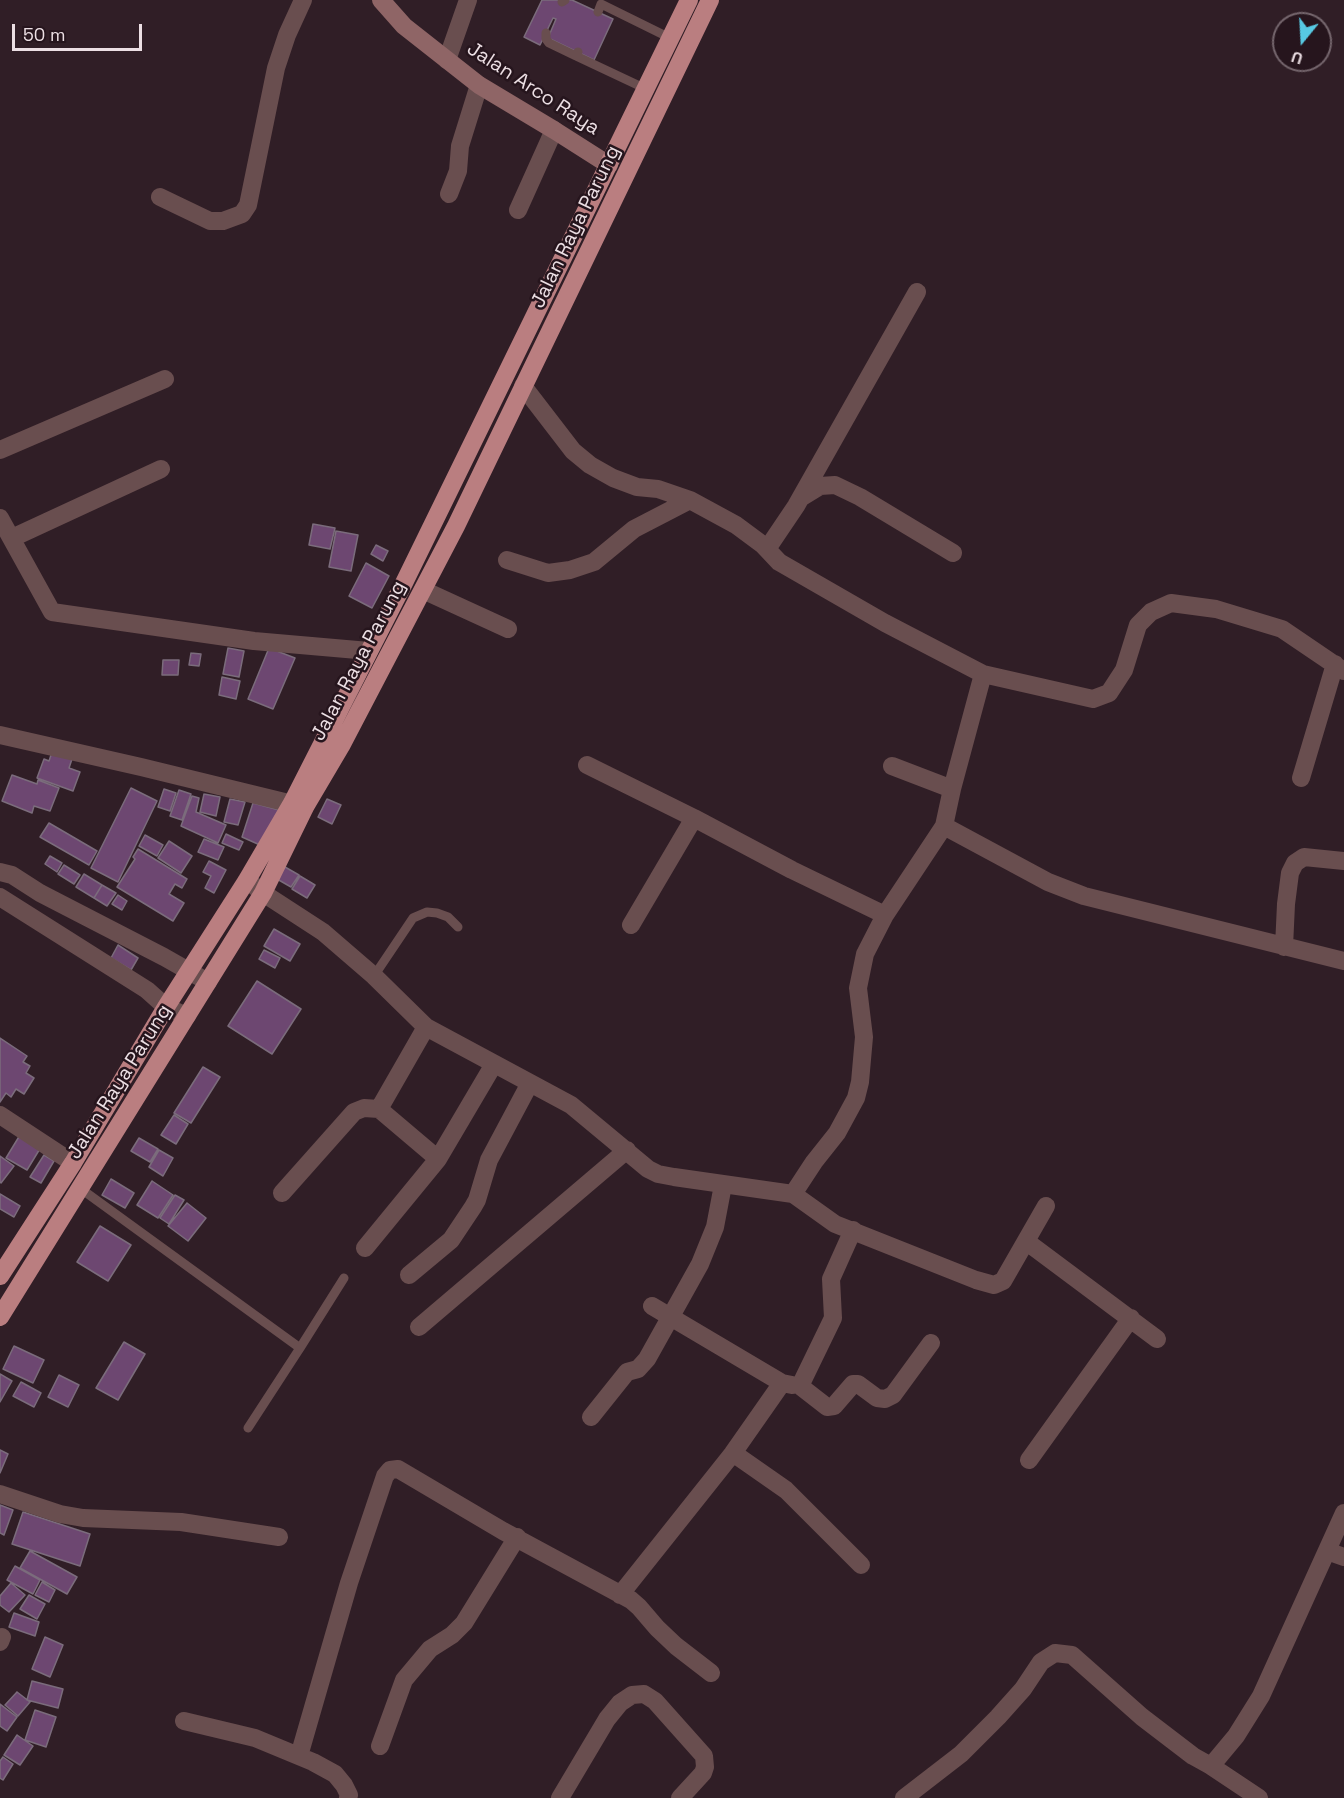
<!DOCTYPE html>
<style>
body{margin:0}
#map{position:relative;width:1344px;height:1798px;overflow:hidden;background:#301e26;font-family:"Space Grotesk",sans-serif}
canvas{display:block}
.north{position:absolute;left:1272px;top:12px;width:60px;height:60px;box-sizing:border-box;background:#26151d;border:2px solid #75666d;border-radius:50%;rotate:198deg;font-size:16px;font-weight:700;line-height:24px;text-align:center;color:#ecdfe4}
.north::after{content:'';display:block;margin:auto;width:21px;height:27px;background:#57c9e3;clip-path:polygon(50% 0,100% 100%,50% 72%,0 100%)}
.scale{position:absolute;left:12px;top:24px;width:130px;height:27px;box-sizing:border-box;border:3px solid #ecdfe4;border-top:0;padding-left:8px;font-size:18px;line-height:21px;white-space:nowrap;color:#ecdfe4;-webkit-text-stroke:4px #26151d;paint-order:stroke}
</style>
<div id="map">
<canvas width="1344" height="1798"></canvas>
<div class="north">U</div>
<div class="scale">50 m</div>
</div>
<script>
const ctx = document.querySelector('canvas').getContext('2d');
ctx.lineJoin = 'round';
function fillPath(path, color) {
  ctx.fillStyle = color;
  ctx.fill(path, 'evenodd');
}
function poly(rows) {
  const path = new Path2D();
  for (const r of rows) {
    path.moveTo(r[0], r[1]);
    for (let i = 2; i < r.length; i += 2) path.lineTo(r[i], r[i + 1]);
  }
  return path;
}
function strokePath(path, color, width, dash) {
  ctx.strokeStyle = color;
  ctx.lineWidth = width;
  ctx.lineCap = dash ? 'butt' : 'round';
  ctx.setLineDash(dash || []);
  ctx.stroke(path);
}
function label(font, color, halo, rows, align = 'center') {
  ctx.font = font + ' "Space Grotesk",sans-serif';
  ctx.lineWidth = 5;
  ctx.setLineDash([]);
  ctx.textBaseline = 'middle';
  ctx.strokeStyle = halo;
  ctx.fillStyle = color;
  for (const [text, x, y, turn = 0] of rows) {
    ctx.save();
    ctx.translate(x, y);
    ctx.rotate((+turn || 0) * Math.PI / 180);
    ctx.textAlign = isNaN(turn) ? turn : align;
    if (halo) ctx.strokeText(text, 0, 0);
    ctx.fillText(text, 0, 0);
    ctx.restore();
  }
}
const building = poly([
 [542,0,572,0,613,19,594,60,548,38,556,19,553,18,540,45,524,37,542,0],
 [313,524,335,528,330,549,309,545,313,524],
 [336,531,358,535,351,571,329,567,336,531],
 [376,545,388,551,383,561,371,554,376,545],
 [366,563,389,576,372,608,349,596,366,563],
 [228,648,244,651,239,677,223,674,228,648],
 [269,648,295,658,273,709,248,699,269,648],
 [191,653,201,654,199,666,189,665,191,653],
 [163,660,179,660,178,675,162,675,163,660],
 [222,677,240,681,236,699,219,695,222,677],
 [52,752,72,759,69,768,80,772,73,791,37,778,44,759,49,761,52,752],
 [12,775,37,784,38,780,59,788,50,811,34,806,32,813,2,801,12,775],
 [131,788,157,801,118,882,91,868,131,788],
 [164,789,176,793,170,811,158,807,164,789],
 [179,790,191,794,182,820,170,816,179,790],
 [204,794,220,797,216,816,200,812,204,794],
 [192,796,199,798,196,812,226,825,218,843,181,826,192,796],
 [230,799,245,802,238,825,224,822,230,799],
 [327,799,341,805,332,824,318,817,327,799],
 [253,803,279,810,260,845,242,837,253,803],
 [49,823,97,851,89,865,40,837,49,823],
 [226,834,243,842,239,850,222,843,226,834],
 [145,835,163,845,157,856,139,846,145,835],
 [204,839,224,847,218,860,198,852,204,839],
 [169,841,192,856,181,873,158,858,169,841],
 [138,849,187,879,182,888,175,884,169,894,184,903,173,921,117,887,135,859,133,857,138,849],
 [50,856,62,863,57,872,45,864,50,856],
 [209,861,226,870,214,893,205,888,211,876,203,872,209,861],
 [64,865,80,875,74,884,58,874,64,865],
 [285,867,299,875,291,887,277,879,285,867],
 [84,874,102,885,94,898,76,887,84,874],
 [300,876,315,885,307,898,292,889,300,876],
 [102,885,116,893,107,906,94,898,102,885],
 [118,895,127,901,122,910,112,904,118,895],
 [274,929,300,944,290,961,264,946,274,929],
 [118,945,138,958,131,970,111,958,118,945],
 [264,950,280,958,275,968,259,959,264,950],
 [257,981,301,1009,272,1054,228,1026,257,981],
 [0,1038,27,1056,23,1062,30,1066,26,1073,34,1078,24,1094,16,1089,11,1097,6,1093,0,1102,0,1038],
 [203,1067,220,1077,191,1123,174,1113,203,1067],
 [174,1115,188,1124,176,1144,161,1135,174,1115],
 [20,1135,41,1147,27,1170,6,1158,20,1135],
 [139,1138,158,1149,150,1162,131,1151,139,1138],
 [159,1150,173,1158,163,1176,149,1167,159,1150],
 [44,1155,54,1161,41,1183,30,1177,44,1155],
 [0,1156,14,1166,1,1183,0,1182,0,1156],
 [111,1179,134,1193,125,1208,102,1195,111,1179],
 [152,1181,173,1195,158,1218,137,1205,152,1181],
 [0,1194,20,1206,14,1217,0,1209,0,1194],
 [175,1195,184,1200,169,1224,160,1218,175,1195],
 [187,1203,206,1218,188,1241,168,1226,187,1203],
 [100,1226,131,1245,108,1281,77,1262,100,1226],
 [124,1342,145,1354,118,1400,96,1388,124,1342],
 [14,1346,44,1360,33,1383,3,1369,14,1346],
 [0,1374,12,1381,0,1402,0,1374],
 [59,1375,79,1385,68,1407,48,1397,59,1375],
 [21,1382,41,1393,34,1407,13,1396,21,1382],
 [0,1450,8,1454,0,1473,0,1450],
 [0,1505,13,1510,4,1535,0,1533,0,1505],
 [23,1512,90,1534,80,1566,12,1544,23,1512],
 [30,1551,77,1577,67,1594,20,1568,30,1551],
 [15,1566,40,1580,33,1594,7,1580,15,1566],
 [42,1582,55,1590,49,1602,35,1595,42,1582],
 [11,1583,25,1595,9,1612,0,1605,0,1596,11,1583],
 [29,1595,45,1604,37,1619,20,1609,29,1595],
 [14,1613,39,1622,35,1636,9,1627,14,1613],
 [45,1637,63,1645,50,1677,32,1669,45,1637],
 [32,1681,63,1689,58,1708,27,1700,32,1681],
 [17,1692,30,1702,18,1716,5,1705,17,1692],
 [0,1704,17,1717,7,1731,0,1726,0,1704],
 [35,1710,56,1717,46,1747,25,1740,35,1710],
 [17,1735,33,1746,20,1765,4,1755,17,1735],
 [3,1757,13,1764,3,1780,0,1778,0,1761,3,1757]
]);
const service = poly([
 [562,2,565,0],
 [598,12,601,4,670,38],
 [546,33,546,39,549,43,576,56],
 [578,52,576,56,644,88],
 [374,976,413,918,427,912,437,913,448,917,458,927],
 [77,1186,300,1348,344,1278],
 [248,1428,300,1348]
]);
const minor = poly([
 [447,60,468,0],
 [449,194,458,171,460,146,479,85],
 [160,197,210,221,223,221,242,214,248,205,276,68,287,35,303,0],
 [518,210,554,130],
 [523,386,573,451,590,465,613,478,637,487,658,489,690,500,736,525,763,545,779,562,885,623,983,674,1093,699,1109,693,1124,670,1138,625,1151,612,1171,603,1216,609,1282,629,1344,671],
 [0,450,165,379],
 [802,497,820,486,835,485,860,497,953,553],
 [0,518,52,612,254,641,369,651],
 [12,538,161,469],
 [767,549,796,506,917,292],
 [507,560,548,573,570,570,594,562,634,529,690,500],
 [423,590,508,629],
 [0,735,141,767,305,807],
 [587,765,694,818,792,870,885,915],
 [892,766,952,789],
 [1301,778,1335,664],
 [944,826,1048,882,1084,896,1344,961],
 [0,872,12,875,40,893,164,957,208,982],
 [247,880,263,893,323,932,374,976,426,1027,571,1105,648,1169,658,1174,674,1177,793,1194,814,1162,837,1133,856,1098,860,1082,864,1037,858,988,865,954,885,915,944,826,952,789,983,674],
 [0,897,147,990,166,1007,187,1016],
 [631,925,694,818],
 [1284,947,1286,904,1290,873,1295,863,1304,857,1344,861],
 [379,1109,426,1027],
 [0,1115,73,1163],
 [282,1193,354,1112,364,1108,379,1109,438,1159],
 [793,1194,835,1224,976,1280,994,1285,1003,1281,1046,1206],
 [853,1230,831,1279,833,1318,800,1386,827,1407,834,1406,853,1384,858,1384,877,1398,885,1399,893,1395,931,1343],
 [1027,1242,1157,1339],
 [365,1248,438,1159,494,1064],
 [409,1275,451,1240,473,1207,477,1200,489,1160,530,1083],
 [652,1306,782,1383,792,1385],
 [419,1327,627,1150],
 [591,1417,627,1372,638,1369,647,1359,700,1264,715,1227,723,1185],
 [733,1453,786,1490,861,1565],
 [1029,1460,1131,1318],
 [0,1494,60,1514,83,1518,181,1522,279,1537],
 [1327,1551,1344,1557],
 [620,1595,733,1453,782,1383],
 [0,1642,2,1637],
 [184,1721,255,1738,313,1762,335,1774,344,1785,349,1795,348,1798],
 [380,1746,404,1680,430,1649,452,1635,464,1623,517,1537],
 [299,1756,349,1583,385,1476,390,1470,398,1469,503,1531,631,1600,639,1607,657,1628,676,1646,711,1673],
 [1211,1766,1236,1736,1261,1696,1344,1513],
 [560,1798,607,1719,620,1703,632,1695,644,1694,655,1701,704,1756,705,1767,703,1773,680,1798],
 [904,1798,961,1754,998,1717,1023,1689,1041,1662,1055,1653,1072,1655,1142,1717,1193,1756,1211,1766,1259,1798]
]);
const secondary = poly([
 [381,0,404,26,479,85,554,130,609,165]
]);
const trunk = poly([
 [0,1276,73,1163,166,1007,247,880,292,803,404,583,689,0],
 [0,1317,263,893,305,807,341,746,456,526,710,0]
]);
const streetNames = [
 ["Jalan Arco Raya",533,89,33],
 ["Jalan Raya Parung",576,227,-64],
 ["Jalan Raya Parung",359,661,-62],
 ["Jalan Raya Parung",120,1082,-58]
];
fillPath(building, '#6d4771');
strokePath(building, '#7b6c7c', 1.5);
strokePath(service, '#694e4f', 9);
strokePath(minor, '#694e4f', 18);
strokePath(secondary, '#8f6566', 18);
strokePath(trunk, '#ba7e80', 18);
label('20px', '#ecdfe4', '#26151d', streetNames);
</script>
